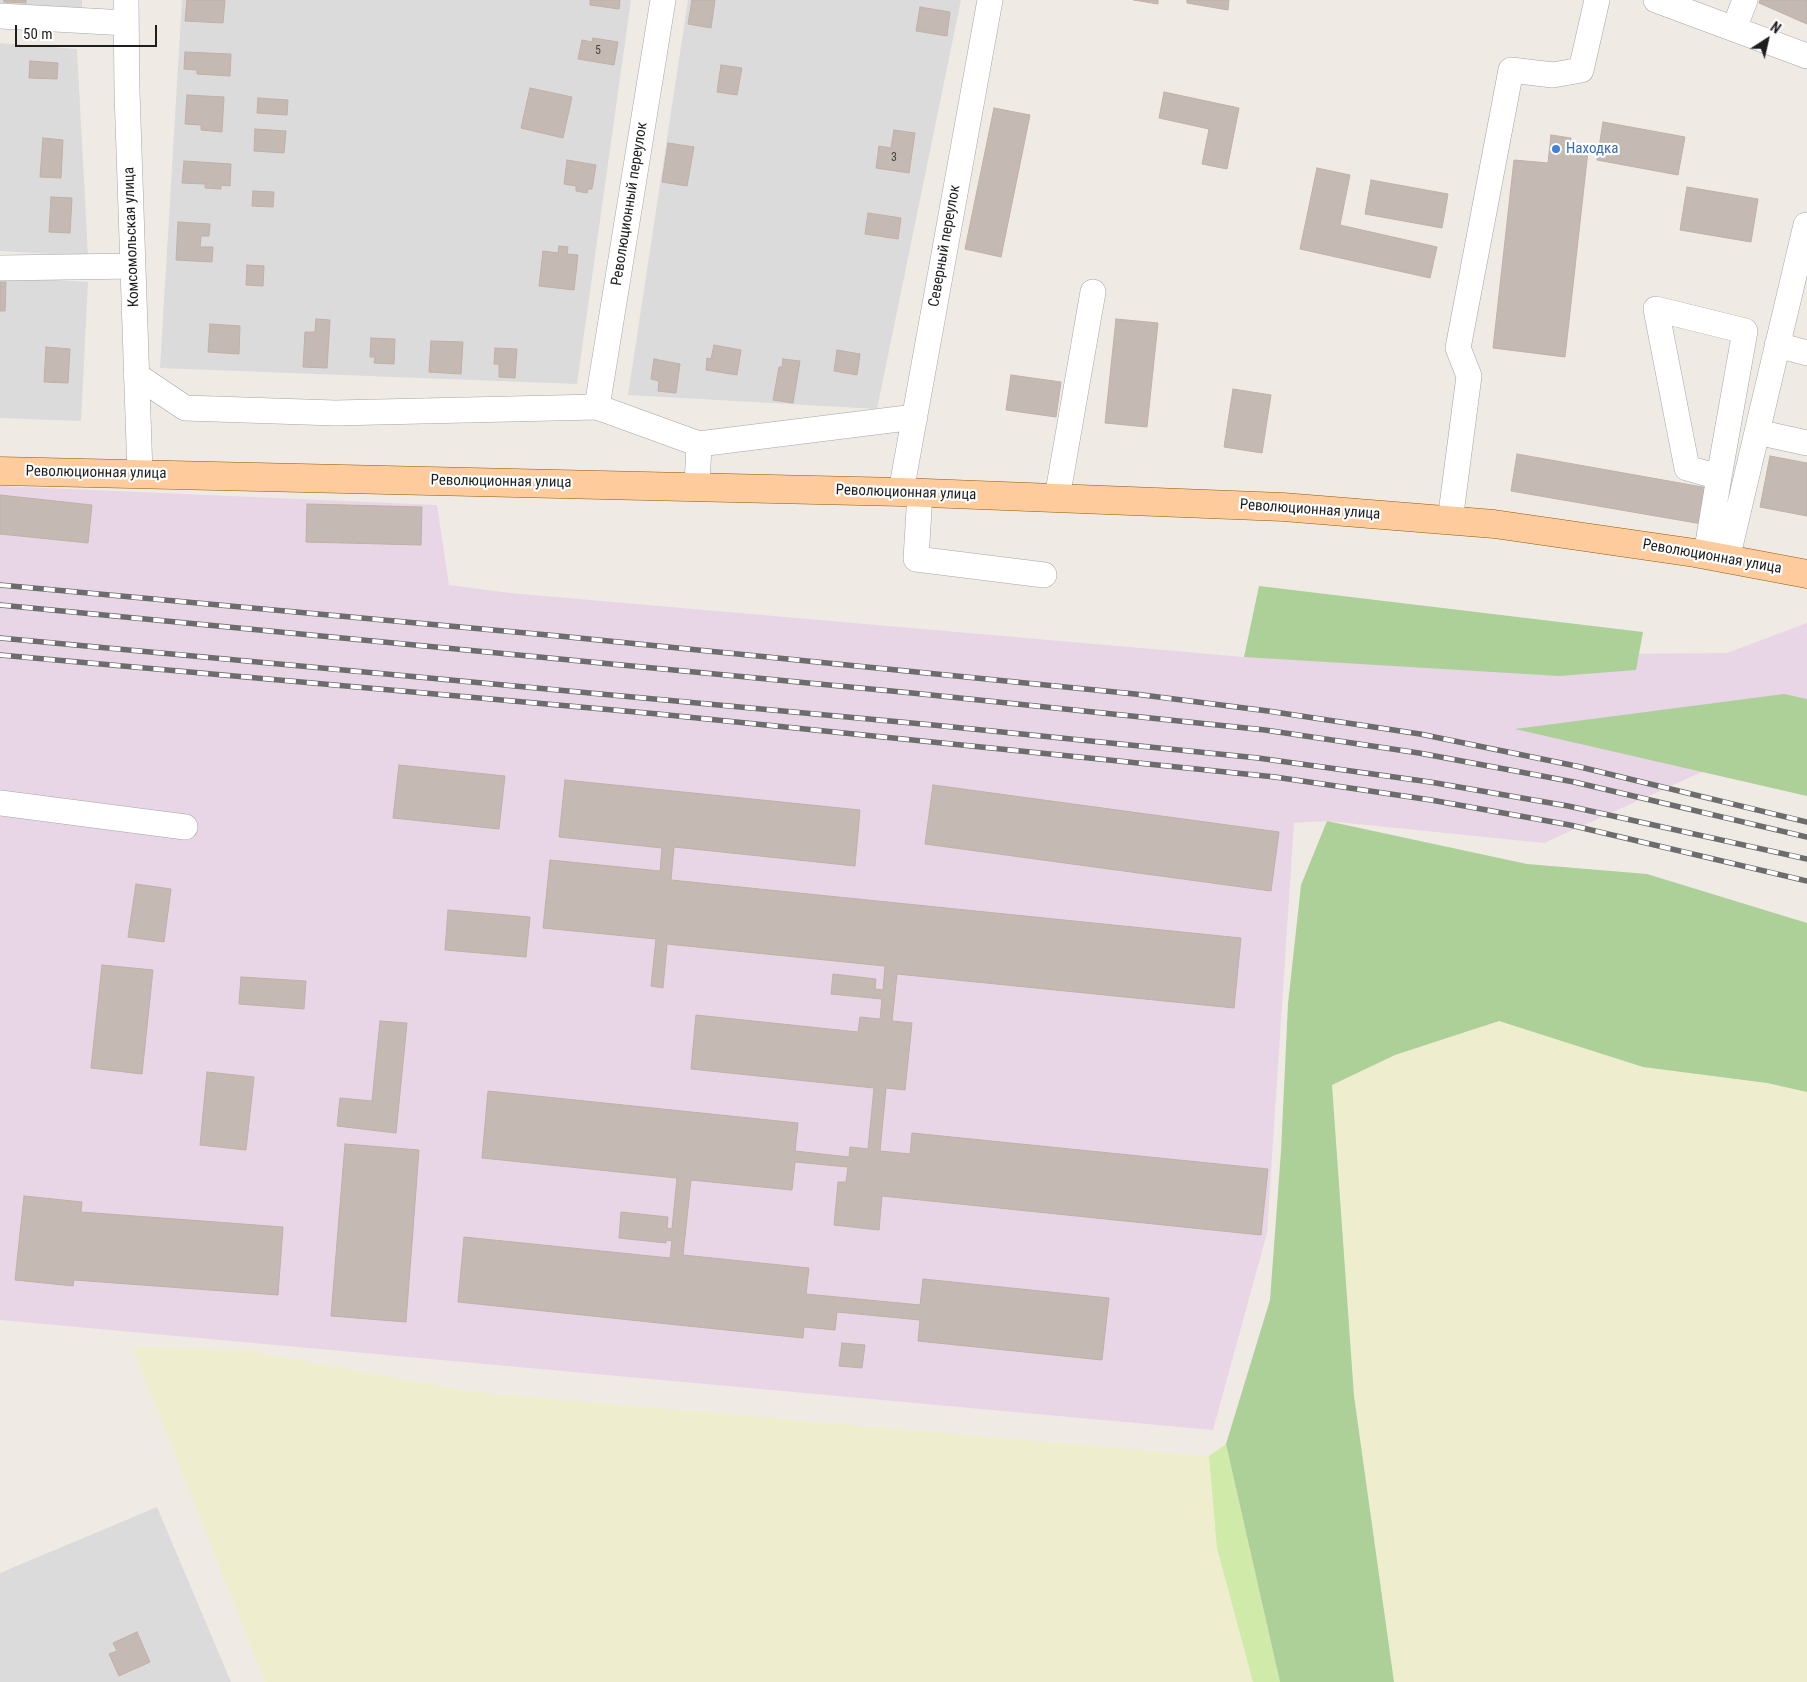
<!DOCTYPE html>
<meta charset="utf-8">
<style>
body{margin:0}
#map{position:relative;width:1807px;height:1682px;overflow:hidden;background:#efebe4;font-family:"Roboto Condensed",sans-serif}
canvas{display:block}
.north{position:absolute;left:1742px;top:15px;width:50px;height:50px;-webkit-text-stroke:4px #fff;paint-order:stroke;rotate:35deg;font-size:14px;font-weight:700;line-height:20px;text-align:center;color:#1e1e1e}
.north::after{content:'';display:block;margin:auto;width:18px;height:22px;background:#1e1e1e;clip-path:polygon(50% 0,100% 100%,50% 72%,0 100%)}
.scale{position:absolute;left:15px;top:25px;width:142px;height:22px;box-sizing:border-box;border:2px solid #1e1e1e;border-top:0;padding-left:6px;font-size:15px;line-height:18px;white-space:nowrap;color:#1e1e1e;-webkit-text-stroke:4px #fff;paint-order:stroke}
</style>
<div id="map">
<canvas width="1807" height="1682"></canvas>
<div class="north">N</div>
<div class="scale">50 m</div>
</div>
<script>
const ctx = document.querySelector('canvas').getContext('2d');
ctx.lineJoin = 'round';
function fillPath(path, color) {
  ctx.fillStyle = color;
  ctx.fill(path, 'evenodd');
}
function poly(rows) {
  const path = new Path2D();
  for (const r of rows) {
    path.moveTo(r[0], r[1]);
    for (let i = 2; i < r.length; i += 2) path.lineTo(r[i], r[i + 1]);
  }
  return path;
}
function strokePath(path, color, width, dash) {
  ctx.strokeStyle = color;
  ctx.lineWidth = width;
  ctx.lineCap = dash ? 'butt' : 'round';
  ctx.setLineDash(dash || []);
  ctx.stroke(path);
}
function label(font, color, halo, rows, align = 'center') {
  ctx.font = font + ' "Roboto Condensed",sans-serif';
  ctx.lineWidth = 4.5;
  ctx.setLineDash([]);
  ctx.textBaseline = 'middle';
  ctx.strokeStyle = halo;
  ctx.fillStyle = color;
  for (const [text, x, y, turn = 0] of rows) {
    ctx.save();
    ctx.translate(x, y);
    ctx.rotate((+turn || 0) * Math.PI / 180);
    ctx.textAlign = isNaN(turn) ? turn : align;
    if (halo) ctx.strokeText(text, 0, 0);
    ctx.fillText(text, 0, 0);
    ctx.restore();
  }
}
const residential = poly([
 [0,0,82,0,82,8,0,3],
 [182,0,631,0,577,384,160,368],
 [688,0,961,0,877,409,628,395],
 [0,43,77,49,88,256,0,251],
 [0,276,88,282,81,421,0,418],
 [157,1507,231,1682,0,1682,0,1573]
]);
const industrial = poly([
 [0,486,437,505,449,585,510,593,1244,657,1727,653,1807,623,1807,725,1544,843,1327,821,1294,823,1267,1233,1213,1430,0,1320]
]);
const farmland = poly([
 [1499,1021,1643,1067,1767,1083,1807,1092,1807,1682,1394,1682,1354,1396,1332,1085,1395,1055],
 [132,1347,244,1350,474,1392,1209,1456,1217,1548,1253,1682,265,1682]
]);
const grass = poly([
 [1226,1444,1280,1682,1253,1682,1217,1548,1209,1456]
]);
const forest = poly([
 [1259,586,1643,632,1636,670,1559,676,1244,657],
 [1784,694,1807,699,1807,796,1515,729],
 [1327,821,1527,864,1647,874,1807,923,1807,1092,1767,1083,1643,1067,1499,1021,1395,1055,1332,1085,1354,1396,1394,1682,1280,1682,1226,1444,1270,1300,1281,1151,1288,1004,1301,885]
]);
const building = poly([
 [4,0,26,0,26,3,4,2,4,0],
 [187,0,225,0,223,23,185,21,187,0],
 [590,0,620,0,619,9,590,5,590,0],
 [692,0,715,0,711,28,688,24,692,0],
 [1134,0,1158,0,1158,4,1134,0],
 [1187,0,1229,0,1228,10,1187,3,1187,0],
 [1760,0,1807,0,1807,24,1759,3,1760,0],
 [920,7,950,12,947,36,916,31,920,7],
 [593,38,618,42,614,65,578,59,582,40,592,42,593,38],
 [185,52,231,54,230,76,197,74,197,70,184,69,185,52],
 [30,61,58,63,57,79,29,78,30,61],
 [721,65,742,68,737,95,717,92,721,65],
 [530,88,572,97,563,138,521,128,530,88],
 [1164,92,1239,108,1227,169,1202,164,1209,129,1159,118,1164,92],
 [187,95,224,97,222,132,201,130,201,125,185,124,187,95],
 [258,98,288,100,287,115,257,113,258,98],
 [994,108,1030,115,1001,257,965,249,994,108],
 [1603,122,1685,137,1678,175,1597,160,1603,122],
 [255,129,286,131,284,153,254,151,255,129],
 [894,130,915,133,909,173,876,168,879,146,891,148,894,130],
 [1551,135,1571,138,1570,149,1588,151,1565,357,1493,348,1514,160,1548,163,1551,135],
 [43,138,63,140,61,178,40,177,43,138],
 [668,143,694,147,687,186,662,182,668,143],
 [567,160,596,165,592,189,588,189,587,193,576,191,576,186,564,184,567,160],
 [184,161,231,164,230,186,221,185,221,189,205,188,205,184,182,183,184,161],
 [1317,168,1350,175,1340,225,1437,247,1430,278,1300,249,1317,168],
 [1371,180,1448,194,1442,228,1365,214,1371,180],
 [1687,187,1758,199,1751,242,1680,230,1687,187],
 [253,191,274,192,273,207,252,206,253,191],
 [51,197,72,198,70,233,49,232,51,197],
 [868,213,901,218,898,239,865,234,868,213],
 [178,222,210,224,209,236,201,236,200,247,213,247,212,262,176,260,178,222],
 [559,246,568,247,567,254,578,255,574,290,539,286,543,251,558,253,559,246],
 [247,265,264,266,263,286,246,285,247,265],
 [0,282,6,282,5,311,0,311,0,282],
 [316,319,330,320,327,368,303,367,305,332,315,332,316,319],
 [1116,319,1158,323,1147,427,1105,423,1116,319],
 [210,324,240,326,239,354,208,352,210,324],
 [371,338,395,339,394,364,374,363,375,357,370,357,371,338],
 [431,341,463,342,461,374,429,372,431,341],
 [714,345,741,350,737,375,706,370,707,358,711,359,714,345],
 [46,347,70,349,68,383,44,382,46,347],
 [495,348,517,349,515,378,499,377,499,364,494,364,495,348],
 [837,350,860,354,857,375,834,371,837,350],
 [654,359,680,364,676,393,658,391,659,381,651,379,654,359],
 [783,359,800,361,793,403,773,400,779,367,782,367,783,359],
 [1011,375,1061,382,1056,417,1006,410,1011,375],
 [1233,389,1271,395,1262,453,1224,447,1233,389],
 [1517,454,1708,488,1702,524,1511,491,1517,454],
 [1770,456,1807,463,1807,516,1760,507,1770,456],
 [0,495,92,505,88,543,0,534,0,495],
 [307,504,422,507,421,545,306,542,307,504],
 [399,765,505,776,499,829,393,818,399,765],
 [565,780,860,810,855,866,674,847,671,880,1241,938,1234,1008,897,974,892,1021,912,1023,905,1090,886,1088,880,1151,910,1154,912,1133,1268,1169,1261,1235,882,1196,879,1230,834,1225,838,1182,846,1182,848,1167,795,1162,792,1190,691,1180,683,1255,809,1268,806,1294,920,1305,923,1279,1109,1298,1102,1360,918,1341,920,1320,837,1312,835,1330,804,1327,803,1338,458,1302,464,1237,670,1258,672,1241,666,1240,666,1243,619,1238,621,1212,668,1217,667,1228,672,1229,677,1178,482,1158,488,1091,798,1123,795,1151,849,1157,850,1147,868,1149,874,1088,691,1069,696,1015,858,1032,860,1017,880,1019,882,999,831,994,833,974,876,979,875,989,883,990,885,966,667,944,663,988,651,986,656,939,543,928,550,860,660,871,662,848,559,837,565,780],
 [933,785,1279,832,1271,891,925,844,933,785],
 [136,884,171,889,164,942,128,937,136,884],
 [448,910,530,917,526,957,445,950,448,910],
 [102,965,153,970,142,1074,91,1068,102,965],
 [241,977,306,981,304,1009,239,1004,241,977],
 [380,1021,407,1023,396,1133,337,1126,340,1098,372,1101,380,1021],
 [207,1072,254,1077,246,1150,200,1145,207,1072],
 [345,1144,419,1150,406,1322,331,1316,345,1144],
 [24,1196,82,1202,81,1212,283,1227,278,1295,74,1280,73,1286,15,1280,24,1196],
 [842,1343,865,1345,862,1368,839,1366,842,1343],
 [137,1632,150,1662,119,1676,109,1654,117,1651,113,1643,137,1632]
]);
const minor = poly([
 [126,0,127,92,140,474],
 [1656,0,1807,56],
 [0,16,126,23],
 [1734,29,1745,0],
 [0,268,133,266],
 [1777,345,1807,353],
 [136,375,185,408,335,413,597,407,699,444,915,417],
 [597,407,663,0],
 [1757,432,1807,443],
 [697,487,699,444],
 [901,492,990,0],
 [920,493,916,559,1044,575],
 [1057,498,1093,292],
 [1450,521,1469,376,1458,348,1511,70,1553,75,1581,70,1597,0],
 [1706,555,1719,477,1745,331,1656,309,1687,468,1719,477],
 [1727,559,1806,225],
 [0,803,185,827]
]);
const major = poly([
 [0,471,901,492,1283,507,1494,524,1695,553,1807,574]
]);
const rail = poly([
 [0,585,559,636,1135,694,1268,711,1420,734,1576,766,1807,822],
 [0,605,912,693,1265,730,1419,753,1574,782,1807,837],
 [0,638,933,725,1258,758,1430,782,1568,806,1807,859],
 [0,655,658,714,1275,777,1431,800,1570,825,1807,881]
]);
const markers = [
 [1556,149,5,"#3f7fe0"]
];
const numberNames = [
 ["5",598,51],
 ["3",894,158]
];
const shopNames = [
 ["Находка",1566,149]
];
const streetNames = [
 ["Революционный переулок",630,204,-81],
 ["Комсомольская улица",132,237,-92],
 ["Северный переулок",945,246,-80],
 ["Революционная улица",96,473,1],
 ["Революционная улица",501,482,1],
 ["Революционная улица",906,493,2],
 ["Революционная улица",1310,510,4],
 ["Революционная улица",1712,557,10]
];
fillPath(residential, '#dcdbdb');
fillPath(industrial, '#e8d6e7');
fillPath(farmland, '#eeeecf');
fillPath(grass, '#cfeaa9');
fillPath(forest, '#adcf98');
fillPath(building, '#c4bab3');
strokePath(building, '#c1b0a6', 1);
strokePath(minor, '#a5a5a5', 26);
strokePath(major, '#985900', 29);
strokePath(minor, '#fff', 25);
strokePath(major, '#fdcb9c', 28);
strokePath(rail, '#6c6c6c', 5.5);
strokePath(rail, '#fff', 4, [11]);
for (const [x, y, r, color] of markers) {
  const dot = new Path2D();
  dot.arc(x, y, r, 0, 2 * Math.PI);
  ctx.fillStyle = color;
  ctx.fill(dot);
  strokePath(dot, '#fff', 2);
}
label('12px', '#484543', null, numberNames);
label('15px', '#366cbe', '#fff', shopNames, 'left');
label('15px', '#1e1e1e', '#fff', streetNames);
</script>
